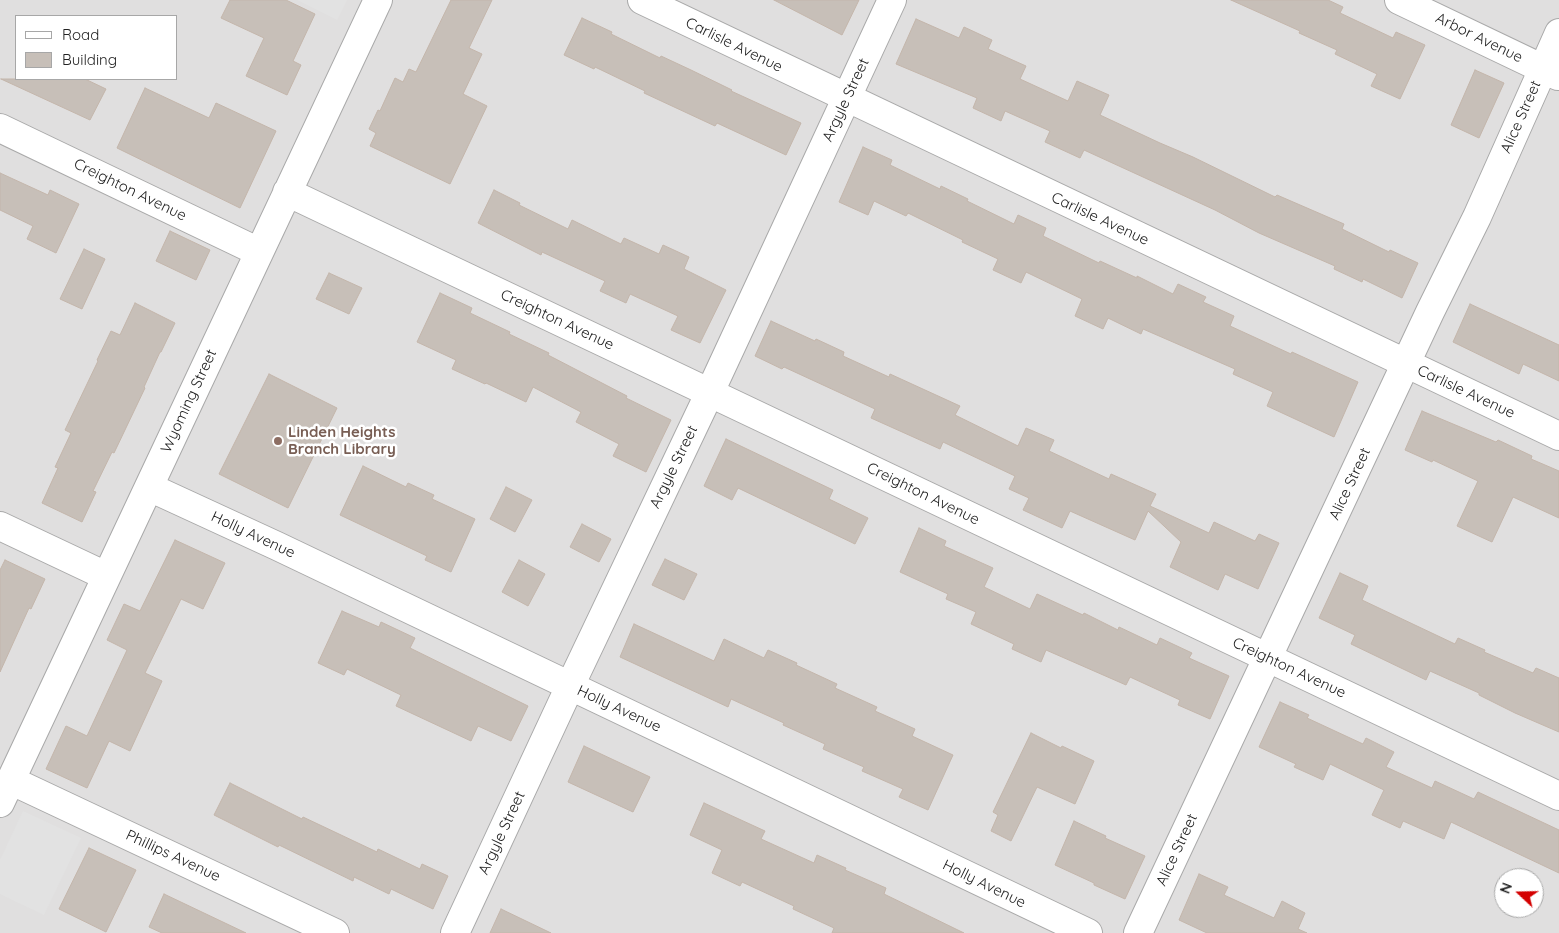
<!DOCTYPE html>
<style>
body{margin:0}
#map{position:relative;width:1559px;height:933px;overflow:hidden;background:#f2efe9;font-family:Quicksand,sans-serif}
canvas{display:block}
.legend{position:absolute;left:15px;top:15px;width:162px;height:65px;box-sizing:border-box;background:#fff;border:1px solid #a7a7a7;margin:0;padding:6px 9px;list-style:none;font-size:15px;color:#222}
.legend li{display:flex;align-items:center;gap:10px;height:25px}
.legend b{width:25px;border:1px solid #a7a7a7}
.north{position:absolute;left:1494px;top:868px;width:50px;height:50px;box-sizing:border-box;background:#fff;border:1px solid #a7a7a7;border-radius:50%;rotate:291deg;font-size:14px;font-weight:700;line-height:20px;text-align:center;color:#222}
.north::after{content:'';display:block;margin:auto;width:18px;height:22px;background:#d40000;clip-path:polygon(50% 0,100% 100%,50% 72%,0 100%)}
</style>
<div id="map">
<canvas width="1559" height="933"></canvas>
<ul class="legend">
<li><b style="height:6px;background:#fff"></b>Road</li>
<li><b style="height:14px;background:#c7bfb8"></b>Building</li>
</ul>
<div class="north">N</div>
</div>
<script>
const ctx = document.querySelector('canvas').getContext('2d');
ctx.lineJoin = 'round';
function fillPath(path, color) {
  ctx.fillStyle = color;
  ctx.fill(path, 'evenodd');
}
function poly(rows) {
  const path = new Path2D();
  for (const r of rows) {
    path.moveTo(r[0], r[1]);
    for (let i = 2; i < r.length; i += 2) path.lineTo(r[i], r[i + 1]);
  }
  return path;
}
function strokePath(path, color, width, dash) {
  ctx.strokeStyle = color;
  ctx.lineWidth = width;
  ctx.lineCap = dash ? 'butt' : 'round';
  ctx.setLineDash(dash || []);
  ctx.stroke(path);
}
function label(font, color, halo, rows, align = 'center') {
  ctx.font = font + ' Quicksand,sans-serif';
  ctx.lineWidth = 5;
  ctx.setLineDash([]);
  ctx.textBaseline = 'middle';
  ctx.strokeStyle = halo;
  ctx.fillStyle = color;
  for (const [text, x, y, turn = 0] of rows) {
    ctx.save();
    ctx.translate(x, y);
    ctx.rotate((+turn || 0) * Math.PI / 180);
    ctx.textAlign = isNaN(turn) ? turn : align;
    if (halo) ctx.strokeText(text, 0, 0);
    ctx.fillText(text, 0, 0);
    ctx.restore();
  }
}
const residential = poly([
 [0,0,1559,0,1559,933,0,933],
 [16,16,176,16,176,79,16,79],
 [1504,878,1534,878,1534,908,1504,908]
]);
const parking = poly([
 [297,0,347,0,337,20],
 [23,811,81,838,44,915,0,894,0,860]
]);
const building = poly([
 [230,0,286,0,315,14,293,61,301,65,287,95,246,76,264,38,221,18,230,0],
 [451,0,492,0,469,48,482,54,463,94,487,106,450,184,370,146,376,133,369,129,378,110,380,111,395,78,403,82,409,69,416,72,451,0],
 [774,0,859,0,842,35,774,0],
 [1231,0,1328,0,1343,7,1340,13,1393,38,1396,32,1425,45,1400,99,1371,86,1377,74,1335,54,1337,50,1299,33,1300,31,1231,0],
 [582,18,612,32,611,34,660,58,661,56,691,70,732,90,731,91,801,123,786,155,717,123,715,126,644,93,645,91,595,67,594,69,564,55,582,18],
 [916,19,959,38,964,27,992,40,988,49,1026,66,1020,79,1068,101,1077,81,1109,95,1100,115,1160,143,1193,157,1275,197,1277,195,1344,224,1342,229,1389,252,1390,250,1418,263,1402,298,1363,279,1362,282,1334,269,1335,266,1259,233,1215,210,1084,150,1080,158,1045,142,1050,131,1005,111,1001,121,973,108,977,98,896,64,916,19],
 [1475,70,1504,83,1479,138,1451,125,1475,70],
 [1,79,85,79,106,89,90,120,1,79],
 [145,88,209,118,216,103,276,131,240,208,117,148,145,88],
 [863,147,892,160,890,165,940,189,941,186,968,199,967,201,1014,224,1018,215,1046,228,1043,236,1099,263,1100,261,1137,278,1137,276,1173,294,1178,284,1206,297,1203,302,1234,316,1230,326,1291,354,1292,352,1358,382,1334,437,1267,406,1273,392,1233,374,1235,369,1143,329,1141,334,1108,318,1103,329,1075,316,1082,299,1026,272,1021,283,993,270,998,259,962,242,963,240,908,213,906,216,874,201,868,215,839,202,863,147],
 [0,173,48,195,50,190,79,204,56,253,27,239,33,226,0,210,0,173],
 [494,190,520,203,519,205,568,229,572,220,621,244,624,238,659,254,663,245,689,257,684,269,726,290,700,343,671,330,678,316,630,294,626,303,600,291,605,281,542,252,541,255,478,223,494,190],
 [170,231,210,250,196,280,156,261,170,231],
 [84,249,105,259,82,309,60,299,84,249],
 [329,273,362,288,349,314,316,299,329,273],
 [440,293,472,308,470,313,510,332,509,334,549,353,548,355,627,396,626,398,671,420,646,472,613,456,619,444,576,422,581,412,533,387,526,402,486,383,485,384,452,369,456,360,417,342,440,293],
 [135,303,175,323,161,352,160,352,144,387,145,388,114,453,112,452,93,491,96,492,82,522,42,503,58,468,55,467,71,433,65,430,98,361,97,360,111,331,120,335,135,303],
 [1470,304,1559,345,1559,381,1523,364,1519,374,1453,342,1470,304],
 [771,321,815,341,816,339,844,352,843,356,889,377,890,374,960,406,955,415,1018,446,1026,428,1054,440,1049,451,1109,479,1111,474,1156,494,1150,506,1209,533,1214,522,1255,541,1259,534,1279,543,1258,589,1225,574,1218,590,1170,567,1181,542,1148,511,1135,540,1070,511,1062,528,1023,510,1029,498,1009,489,1015,476,943,442,940,449,871,418,875,409,784,367,782,369,755,356,771,321],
 [269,374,337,408,288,508,219,474,269,374],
 [1422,411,1496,442,1498,440,1532,456,1531,459,1559,471,1559,518,1513,497,1492,542,1457,526,1478,481,1433,460,1432,462,1405,450,1422,411],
 [726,439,833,490,829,499,868,518,855,544,738,488,732,500,704,486,726,439],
 [363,466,406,487,408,483,434,495,432,499,475,519,451,572,425,560,427,556,340,515,363,466],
 [506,487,532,500,515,532,490,519,506,487],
 [582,524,611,539,599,562,570,547,582,524],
 [919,528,946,541,944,546,993,568,984,587,1030,609,1037,594,1083,615,1084,613,1118,630,1119,627,1157,645,1160,638,1192,653,1189,658,1229,676,1210,719,1178,705,1180,700,1130,677,1126,685,1046,650,1041,662,1012,649,1014,644,971,624,976,612,946,599,948,594,900,572,919,528],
 [175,540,225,563,203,609,181,599,145,673,162,681,130,751,109,741,87,788,46,769,66,726,87,736,127,650,107,640,124,604,140,611,175,540],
 [665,559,697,574,684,600,652,585,665,559],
 [5,560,45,579,31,609,29,608,0,672,0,570,5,560],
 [519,560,545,574,528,606,502,592,519,560],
 [1340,573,1368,586,1362,600,1455,644,1458,638,1485,650,1484,652,1533,673,1536,668,1559,678,1559,732,1515,713,1479,695,1479,693,1430,671,1426,680,1351,644,1355,635,1319,618,1340,573],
 [342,611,379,627,381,622,415,638,410,648,528,706,511,741,478,726,471,741,396,706,401,695,347,669,344,675,318,663,342,611],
 [634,624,714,661,724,639,764,658,768,650,797,663,796,665,837,684,835,688,877,707,875,711,915,729,912,736,953,755,928,810,899,797,903,789,862,771,864,767,823,749,825,744,783,725,784,723,731,699,728,707,620,657,634,624],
 [1280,702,1309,715,1307,718,1363,744,1366,738,1394,752,1386,767,1432,788,1435,781,1474,799,1478,792,1559,830,1559,873,1451,822,1444,839,1403,821,1400,828,1372,815,1384,790,1330,764,1323,780,1294,767,1296,764,1259,747,1280,702],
 [1031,733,1061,748,1062,746,1094,761,1075,804,1037,787,1011,841,991,831,998,815,993,812,1031,733],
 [584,746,650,777,633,812,568,782,584,746],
 [230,783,302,819,303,817,377,852,378,849,420,869,422,864,448,876,433,909,391,889,389,894,354,877,353,881,279,845,278,847,214,815,230,783],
 [704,803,765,831,761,839,814,863,817,855,846,868,845,870,886,888,884,894,964,933,832,933,834,928,793,909,794,906,742,882,740,886,712,873,722,850,690,835,704,803],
 [1074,821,1106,836,1105,838,1145,856,1125,899,1094,885,1094,883,1055,865,1074,821],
 [89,848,136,870,106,932,59,909,89,848],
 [1199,874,1228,887,1224,895,1274,918,1282,901,1305,913,1298,929,1307,933,1207,933,1179,920,1199,874],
 [164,894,246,933,162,933,149,927,164,894],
 [501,909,551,933,490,933,501,909]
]);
const minor = poly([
 [642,0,1559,436],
 [1399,0,1558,76],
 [0,128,259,252],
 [287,192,1559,796],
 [149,487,277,546,1088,933],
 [0,526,106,576],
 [10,780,335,933],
 [0,803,378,0],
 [455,933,570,686,710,392,892,0],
 [1138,933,1430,312,1477,217,1559,33]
]);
const markers = [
 [278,441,5,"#8d6e63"]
];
const streetNames = [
 ["Arbor Avenue",1479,38,26],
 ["Carlisle Avenue",734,45,26],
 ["Argyle Street",846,100,-65],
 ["Alice Street",1521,117,-66],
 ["Creighton Avenue",130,190,26],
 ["Carlisle Avenue",1100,219,25],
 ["Creighton Avenue",557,320,25],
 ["Carlisle Avenue",1466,392,25],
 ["Wyoming Street",189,401,-65],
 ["Argyle Street",674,467,-64],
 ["Alice Street",1350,484,-65],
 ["Creighton Avenue",923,494,26],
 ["Holly Avenue",253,535,25],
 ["Creighton Avenue",1289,668,25],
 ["Holly Avenue",619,709,25],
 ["Argyle Street",502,833,-65],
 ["Alice Street",1177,850,-65],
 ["Phillips Avenue",173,856,25],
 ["Holly Avenue",984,884,26]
];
const educationNames = [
 ["Linden Heights",288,432],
 ["Branch Library",288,449]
];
fillPath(residential, '#e0dfdf');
fillPath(parking, '#e2e2e2');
fillPath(building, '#c7bfb8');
strokePath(building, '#c4b6ab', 1);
strokePath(minor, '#a9a9a9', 30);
strokePath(minor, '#fff', 28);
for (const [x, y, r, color] of markers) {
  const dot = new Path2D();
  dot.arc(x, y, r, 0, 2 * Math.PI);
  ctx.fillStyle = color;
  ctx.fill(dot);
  strokePath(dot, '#fff', 2);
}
label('15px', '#222', '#fff', streetNames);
label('bold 15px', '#785e54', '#fff', educationNames, 'left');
</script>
